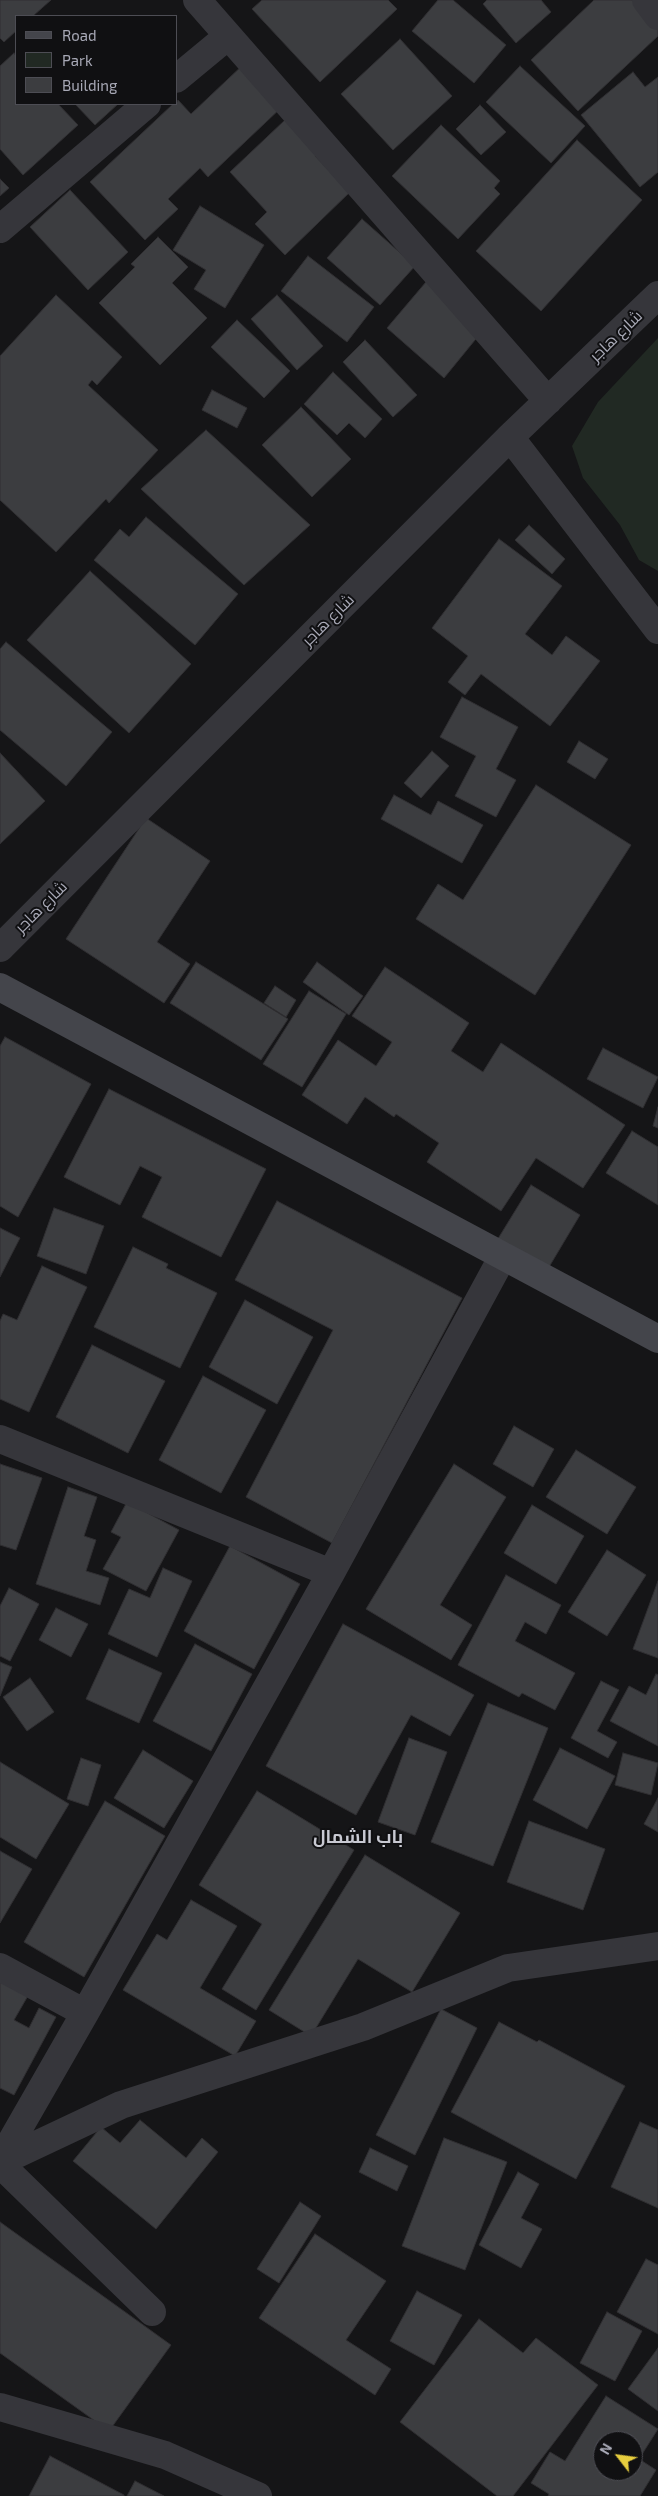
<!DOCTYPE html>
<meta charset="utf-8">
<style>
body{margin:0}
#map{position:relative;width:658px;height:2496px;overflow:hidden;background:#151517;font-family:"Exo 2",sans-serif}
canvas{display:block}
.legend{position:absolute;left:15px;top:15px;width:162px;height:90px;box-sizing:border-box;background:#101012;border:1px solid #4d4d54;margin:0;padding:6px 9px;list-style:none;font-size:15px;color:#a8a9b6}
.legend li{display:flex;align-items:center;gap:10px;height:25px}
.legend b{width:25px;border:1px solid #4d4d54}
.north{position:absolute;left:593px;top:2431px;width:50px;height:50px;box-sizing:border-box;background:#101012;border:1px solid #4d4d54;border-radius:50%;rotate:300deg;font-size:14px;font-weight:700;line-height:20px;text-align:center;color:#a8a9b6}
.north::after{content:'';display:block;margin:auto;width:18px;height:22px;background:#e6cd3e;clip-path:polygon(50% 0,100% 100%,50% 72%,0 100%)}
</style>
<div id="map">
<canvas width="658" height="2496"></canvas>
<ul class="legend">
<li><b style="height:6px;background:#44454b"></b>Road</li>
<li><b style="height:14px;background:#212923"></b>Park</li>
<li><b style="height:14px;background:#3c3d40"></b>Building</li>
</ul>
<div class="north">N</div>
</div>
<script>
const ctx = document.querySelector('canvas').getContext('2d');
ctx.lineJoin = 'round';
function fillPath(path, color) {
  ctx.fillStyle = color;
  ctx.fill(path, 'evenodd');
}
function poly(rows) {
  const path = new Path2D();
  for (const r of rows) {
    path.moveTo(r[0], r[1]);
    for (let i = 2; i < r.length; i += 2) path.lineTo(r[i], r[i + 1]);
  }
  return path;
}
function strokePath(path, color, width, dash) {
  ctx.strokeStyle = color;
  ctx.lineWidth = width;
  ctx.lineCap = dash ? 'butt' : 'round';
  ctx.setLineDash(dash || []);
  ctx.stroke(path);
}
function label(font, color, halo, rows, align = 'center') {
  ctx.font = font + ' "Exo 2",Cairo,sans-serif';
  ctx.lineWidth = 4;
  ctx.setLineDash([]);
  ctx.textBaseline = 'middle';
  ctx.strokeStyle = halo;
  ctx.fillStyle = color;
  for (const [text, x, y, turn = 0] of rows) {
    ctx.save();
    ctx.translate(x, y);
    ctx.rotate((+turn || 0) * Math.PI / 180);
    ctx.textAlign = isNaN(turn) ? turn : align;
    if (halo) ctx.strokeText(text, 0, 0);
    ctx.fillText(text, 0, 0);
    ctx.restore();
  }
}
const green = poly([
 [658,338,658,571,639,560,620,525,583,478,572,446,598,402]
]);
const building = poly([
 [0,0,51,0,33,16,16,16,16,31,4,42,0,38,0,0],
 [262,0,388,0,397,9,320,82,252,9,262,0],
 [438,0,453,0,506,45,474,83,412,31,438,0],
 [487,0,541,0,551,12,516,43,483,4,487,0],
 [594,0,632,0,658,27,658,36,578,111,531,60,594,0],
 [400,39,452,96,393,150,341,94,400,39],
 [14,53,16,56,16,104,58,104,78,125,23,175,0,149,0,66,14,53],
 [245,63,284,105,208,177,200,168,168,199,178,209,145,240,90,182,173,104,176,104,178,100,191,114,245,63],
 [520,66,585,126,551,163,486,102,520,66],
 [633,72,645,87,658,77,658,172,640,187,581,115,633,72],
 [75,104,118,104,95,125,75,104],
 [480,105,506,132,481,155,456,129,480,105],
 [285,120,318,154,315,156,350,192,285,255,255,224,267,212,230,172,285,120],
 [441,125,500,181,494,188,500,194,458,239,392,176,441,125],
 [577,140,642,200,541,311,476,251,577,140],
 [0,179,9,188,0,196,0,179],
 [70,190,128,252,88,290,30,227,70,190],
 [200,206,264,245,225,308,194,289,206,270,173,250,200,206],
 [362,219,415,266,380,305,327,258,362,219],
 [158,237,188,267,172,283,207,318,160,365,99,303,135,267,131,264,158,237],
 [308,256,374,307,347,342,281,291,308,256],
 [426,282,484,329,444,378,387,328,426,282],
 [56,295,122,357,97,385,92,380,88,385,158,450,109,503,106,499,56,552,0,500,0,356,56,295],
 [277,295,323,346,297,370,251,319,277,295],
 [237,320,290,371,264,398,211,347,237,320],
 [365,340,417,395,393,417,343,362,365,340],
 [333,372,382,419,365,438,349,423,337,435,304,404,333,372],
 [212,390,247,408,237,428,202,410,212,390],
 [301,407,351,459,312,497,262,445,301,407],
 [206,430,310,525,244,585,141,489,206,430],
 [146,517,238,594,195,645,94,560,120,529,129,537,146,517],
 [529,525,565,559,552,574,515,540,529,525],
 [499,539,562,586,525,634,552,655,566,636,600,661,550,726,481,674,465,695,448,682,468,656,432,628,499,539],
 [90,571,191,664,129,733,27,640,90,571],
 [6,642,112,732,66,786,0,730,0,649,6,642],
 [462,697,518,727,496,769,516,780,496,817,455,796,476,756,440,737,462,697],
 [579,741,608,759,595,779,567,762,579,741],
 [432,751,449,766,421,798,404,783,432,751],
 [0,753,45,801,0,844,0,753],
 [536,785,631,845,535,995,416,919,438,884,463,900,536,785],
 [394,795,431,815,438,801,483,825,462,863,381,819,394,795],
 [146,818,210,861,157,942,190,964,164,1003,66,939,146,818],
 [196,962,288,1019,261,1060,170,1003,196,962],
 [317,962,363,996,349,1015,303,982,317,962],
 [385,967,469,1023,451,1051,483,1072,501,1043,625,1125,583,1188,536,1158,501,1211,427,1162,439,1143,396,1114,394,1117,365,1097,347,1124,302,1095,338,1040,376,1066,392,1042,352,1016,385,967],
 [275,986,296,1000,286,1017,264,1003,275,986],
 [309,991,346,1014,302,1087,263,1064,309,991],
 [5,1037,91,1084,18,1217,0,1206,0,1046,5,1037],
 [603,1048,658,1077,643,1108,587,1079,603,1048],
 [109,1089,266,1169,221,1257,142,1217,162,1177,140,1166,120,1205,64,1177,109,1089],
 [658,1107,658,1128,653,1126,658,1107],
 [632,1131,658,1147,658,1205,606,1173,632,1131],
 [531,1185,580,1215,546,1272,496,1242,531,1185],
 [277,1201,462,1298,332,1543,246,1497,333,1330,235,1280,277,1201],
 [54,1208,104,1226,86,1274,37,1256,54,1208],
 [0,1228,20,1238,0,1277,0,1228],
 [133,1247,168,1264,166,1268,217,1293,180,1368,94,1327,133,1247],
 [42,1266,87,1287,29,1412,0,1399,0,1321,3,1314,17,1320,42,1266],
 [245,1300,313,1337,277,1404,209,1367,245,1300],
 [92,1345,165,1381,128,1453,56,1417,92,1345],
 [203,1376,266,1410,221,1493,159,1460,203,1376],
 [514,1426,554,1449,533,1487,493,1464,514,1426],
 [576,1450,636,1487,607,1534,546,1497,576,1450],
 [0,1464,42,1478,16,1550,0,1545,0,1464],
 [454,1464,506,1497,440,1605,472,1625,451,1660,366,1609,454,1464],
 [68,1487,97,1497,84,1536,96,1540,86,1571,109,1578,100,1605,36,1584,68,1487],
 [127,1502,179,1530,146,1591,103,1569,121,1537,111,1532,127,1502],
 [532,1505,584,1536,556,1584,504,1553,532,1505],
 [230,1546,300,1584,254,1669,184,1631,230,1546],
 [607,1550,646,1575,607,1636,568,1612,607,1550],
 [163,1568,192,1581,157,1657,108,1634,129,1589,150,1598,163,1568],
 [506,1575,561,1605,546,1634,525,1622,515,1641,575,1673,555,1710,522,1693,519,1697,458,1665,506,1575],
 [658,1581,658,1658,633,1649,658,1581],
 [9,1588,39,1604,10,1661,0,1656,0,1606,9,1588],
 [56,1608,88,1624,71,1657,39,1640,56,1608],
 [343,1624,474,1695,450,1736,411,1715,356,1815,266,1766,343,1624],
 [195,1644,252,1674,211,1751,153,1721,195,1644],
 [109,1649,162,1673,139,1723,86,1699,109,1649],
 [0,1662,12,1667,0,1696,0,1662],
 [656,1674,658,1675,658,1746,610,1721,629,1686,646,1695,656,1674],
 [30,1678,54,1712,27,1731,3,1697,30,1678],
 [601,1681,619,1690,597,1731,617,1742,608,1758,571,1738,601,1681],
 [488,1703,548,1728,493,1866,431,1842,488,1703],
 [409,1738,447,1752,415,1835,378,1822,409,1738],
 [560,1748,615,1776,587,1829,533,1800,560,1748],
 [143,1750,193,1781,164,1828,114,1798,143,1750],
 [623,1753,658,1763,651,1795,615,1785,623,1753],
 [81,1758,101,1765,88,1806,67,1799,81,1758],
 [0,1762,69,1804,36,1859,0,1837,0,1762],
 [257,1791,354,1850,256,2010,222,1989,262,1924,199,1885,257,1791],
 [658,1798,658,1832,644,1824,658,1798],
 [105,1801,165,1836,84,1977,24,1942,105,1801],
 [529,1821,605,1849,583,1910,507,1882,529,1821],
 [0,1851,32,1869,0,1923,0,1851],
 [365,1855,460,1913,412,1992,358,1959,311,2036,269,2010,365,1855],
 [191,1900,237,1926,200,1988,256,2021,235,2056,123,1990,157,1934,167,1940,191,1900],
 [0,1978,29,1994,14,2020,29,2028,39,2008,56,2017,14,2095,0,2088,0,1978],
 [441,2009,477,2028,415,2155,376,2135,441,2009],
 [499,2022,537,2042,539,2040,625,2086,576,2179,451,2112,499,2022],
 [140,2120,186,2158,202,2138,218,2152,156,2229,73,2161,101,2127,120,2143,140,2120],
 [640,2122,658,2130,658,2208,611,2187,640,2122],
 [444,2138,507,2162,465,2270,402,2246,444,2138],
 [370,2148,408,2166,397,2191,359,2172,370,2148],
 [518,2172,539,2184,521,2218,542,2229,521,2268,479,2245,518,2172],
 [300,2202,321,2216,279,2283,257,2269,300,2202],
 [0,2222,171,2345,109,2431,0,2353,0,2222],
 [315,2234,386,2281,346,2340,391,2369,375,2395,259,2318,315,2234],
 [646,2259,658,2265,658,2334,617,2312,646,2259],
 [417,2291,462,2315,434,2365,390,2341,417,2291],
 [607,2312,642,2331,615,2381,580,2363,607,2312],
 [479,2319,523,2353,536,2338,598,2385,513,2496,497,2496,400,2422,479,2319],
 [658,2348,658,2411,628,2389,658,2348],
 [606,2396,658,2429,639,2459,656,2470,640,2496,548,2496,549,2494,531,2483,550,2452,565,2461,606,2396],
 [603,2441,633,2441,633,2471,603,2471,603,2441],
 [50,2456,124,2495,124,2496,29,2496,50,2456],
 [135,2481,164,2496,127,2496,135,2481]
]);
const street = poly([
 [197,0,548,401],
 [646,0,658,16],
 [176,79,228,36],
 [0,229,147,104],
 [510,437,658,630],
 [0,948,510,437,658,295],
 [0,1439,331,1573],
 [0,1967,85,2013],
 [0,2161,85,2013,331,1573,503,1256],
 [0,2162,121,2105,363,2027,508,1968,658,1946],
 [0,2164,152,2312],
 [0,2407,165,2455,258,2496]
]);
const secondary = poly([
 [0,987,658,1339]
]);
const streetNames = [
 ["شارع هاجر",616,336,-44],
 ["شارع هاجر",328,620,-45],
 ["شارع هاجر",41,907,-45]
];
const neighbourhoodNames = [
 ["باب الشمال",358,1837]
];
fillPath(green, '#212923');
fillPath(building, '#3c3d40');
strokePath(building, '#302f32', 1);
strokePath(street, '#36363b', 28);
strokePath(secondary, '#44454b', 28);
label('16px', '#a8a9b6', '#101012', streetNames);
label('bold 18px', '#c8c9d2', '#101012', neighbourhoodNames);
</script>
